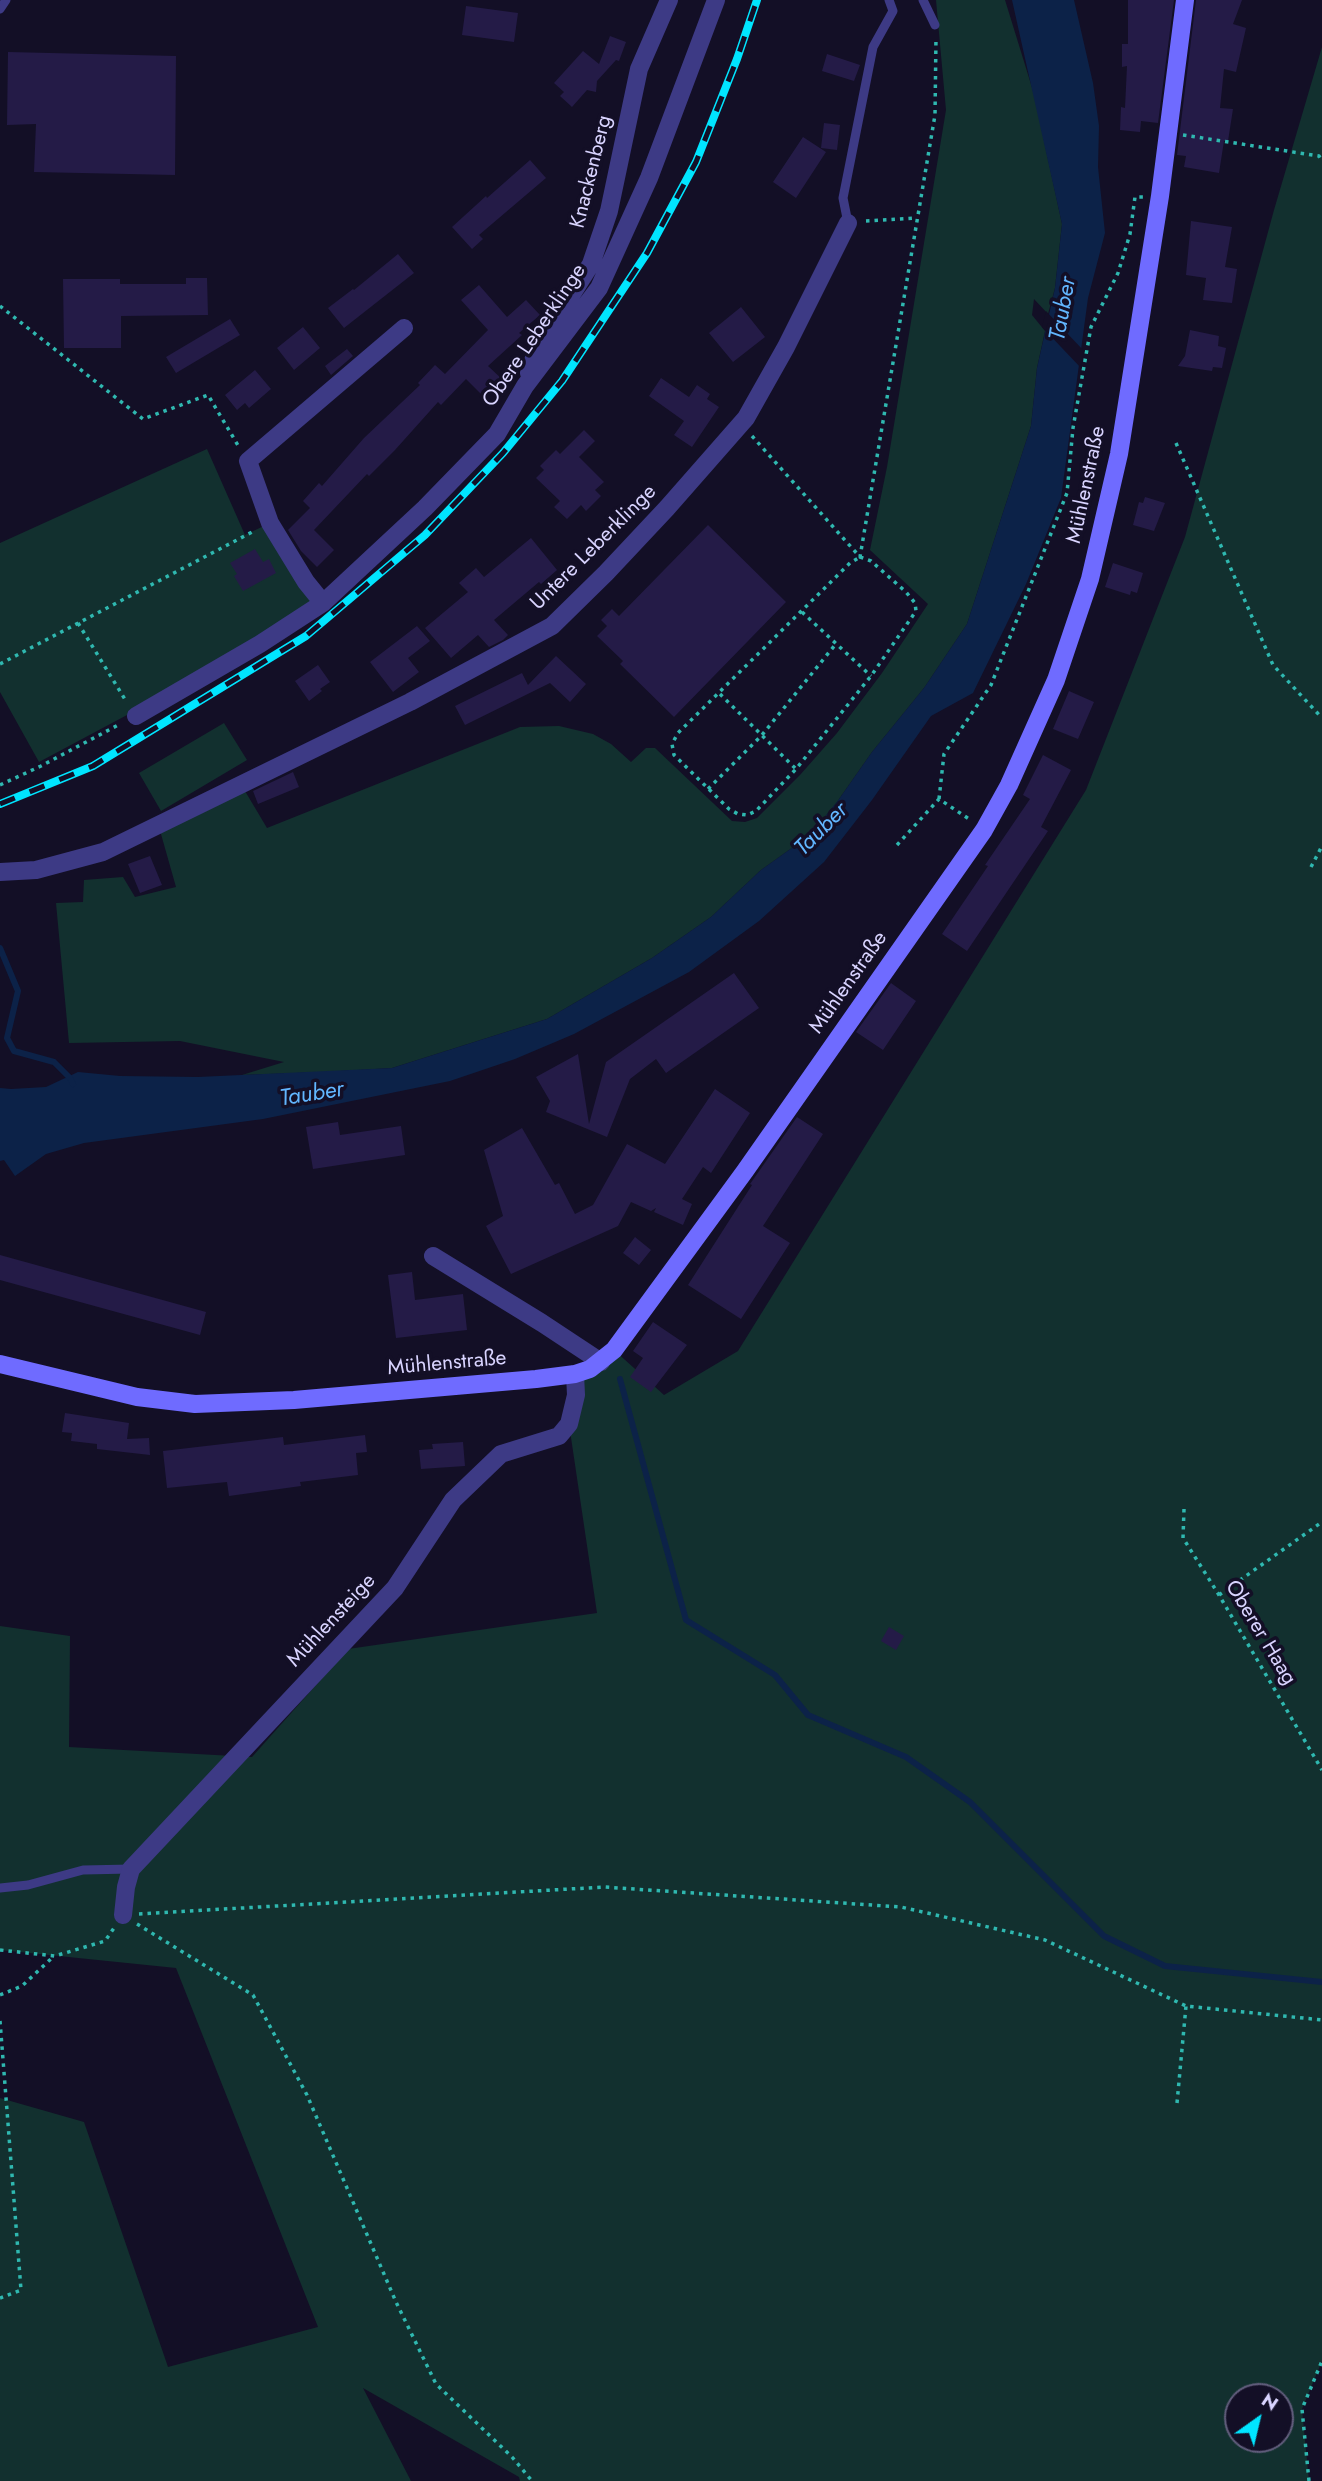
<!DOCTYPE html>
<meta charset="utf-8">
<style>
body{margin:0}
#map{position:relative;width:1322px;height:2481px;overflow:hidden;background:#130f26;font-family:Jost,sans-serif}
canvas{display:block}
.north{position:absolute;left:1224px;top:2383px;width:70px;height:70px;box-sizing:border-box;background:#130f26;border:2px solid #625e7d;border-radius:50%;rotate:34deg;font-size:19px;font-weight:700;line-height:28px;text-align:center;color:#d9d4ff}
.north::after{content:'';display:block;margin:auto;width:24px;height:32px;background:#00e5ff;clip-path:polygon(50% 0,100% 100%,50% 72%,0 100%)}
</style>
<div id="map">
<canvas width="1322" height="2481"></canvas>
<div class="north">N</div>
</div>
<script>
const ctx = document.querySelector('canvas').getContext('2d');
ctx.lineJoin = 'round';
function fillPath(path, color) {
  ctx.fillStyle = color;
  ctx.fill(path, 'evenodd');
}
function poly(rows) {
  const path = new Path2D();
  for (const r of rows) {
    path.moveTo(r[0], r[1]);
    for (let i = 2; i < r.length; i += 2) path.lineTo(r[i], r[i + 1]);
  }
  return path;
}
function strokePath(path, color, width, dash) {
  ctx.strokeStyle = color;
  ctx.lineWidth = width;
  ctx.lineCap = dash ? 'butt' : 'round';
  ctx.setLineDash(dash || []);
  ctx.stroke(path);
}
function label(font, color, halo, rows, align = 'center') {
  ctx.font = font + ' Jost,sans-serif';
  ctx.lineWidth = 7;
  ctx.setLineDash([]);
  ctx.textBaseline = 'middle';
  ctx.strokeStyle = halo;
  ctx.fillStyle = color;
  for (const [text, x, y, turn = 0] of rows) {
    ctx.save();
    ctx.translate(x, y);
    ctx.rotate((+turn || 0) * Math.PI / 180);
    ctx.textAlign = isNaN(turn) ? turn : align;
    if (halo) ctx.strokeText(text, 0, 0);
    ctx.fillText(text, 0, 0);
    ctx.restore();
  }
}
const green = poly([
 [936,0,1005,0,1034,94,1062,224,1055,288,1048,314,1034,299,1032,315,1045,331,1037,368,1031,426,967,624,924,688,872,752,837,802,810,835,761,870,711,917,652,958,547,1019,392,1068,324,1072,242,1075,284,1062,180,1041,69,1043,56,903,83,902,84,880,123,877,135,897,176,887,159,827,242,786,267,828,520,727,559,726,593,734,611,744,631,762,646,748,655,748,732,821,745,822,757,818,800,775,837,733,882,673,928,604,870,550,887,467,946,110],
 [1322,47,1322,2361,1302,2409,1309,2481,520,2481,519,2477,363,2388,411,2481,0,2481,0,2098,84,2122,168,2367,318,2327,176,1968,0,1950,0,1626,70,1636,69,1747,252,1757,348,1649,597,1613,569,1424,575,1374,614,1350,664,1395,738,1351,1086,790,1185,537,1274,210],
 [1238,2397,1280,2397,1280,2439,1238,2439],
 [207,449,245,535,270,523,323,603,260,644,39,762,0,692,0,543],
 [224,723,247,760,161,811,139,773]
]);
const water = poly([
 [1012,0,1074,0,1093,83,1099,126,1098,167,1105,233,1088,298,1061,498,1026,584,973,693,931,716,872,800,824,862,759,921,689,972,574,1034,515,1059,450,1081,263,1119,84,1143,46,1154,15,1176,4,1160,0,1161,0,1088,11,1089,46,1087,78,1072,120,1076,198,1077,392,1068,547,1019,652,958,711,917,761,870,810,835,837,802,872,752,924,688,967,624,1031,426,1037,368,1055,288,1062,224]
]);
const pier = poly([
 [1046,311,1084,351,1081,368,1042,327]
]);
const stream = poly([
 [0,948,18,991,7,1038,14,1051,54,1062,70,1078,73,1084],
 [620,1379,686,1620,775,1675,808,1715,906,1757,970,1802,1104,1936,1165,1966,1322,1982]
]);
const building = poly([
 [1128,0,1174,0,1158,123,1141,121,1140,132,1120,130,1121,107,1125,108,1127,66,1122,67,1122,44,1128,44],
 [1196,0,1242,0,1233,24,1246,28,1236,72,1224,69,1220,108,1233,109,1228,141,1224,141,1219,173,1184,167,1186,156,1177,155],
 [466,6,518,13,514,42,462,35],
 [610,36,626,42,619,61,616,60,597,81,596,92,587,90,572,107,560,96,564,92,554,83,583,51,599,64],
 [8,52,176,56,175,175,34,172,36,124,7,125],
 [827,54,860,65,854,81,822,71],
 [824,123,840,125,837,150,821,148],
 [803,137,826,152,796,198,773,182],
 [530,160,546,178,479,235,483,239,472,249,452,227,486,196,487,198],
 [1191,221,1232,227,1225,267,1237,269,1232,303,1203,300,1206,278,1186,275],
 [398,254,414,273,344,328,328,308,353,289,354,290],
 [186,278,207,278,208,315,121,316,121,348,64,348,63,279,120,279,120,284,186,284],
 [479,285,507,317,526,300,540,315,519,333,522,335,488,366,503,380,485,398,466,379,441,405,438,402,395,450,369,476,367,474,314,530,334,550,317,567,301,551,288,530,310,508,303,501,319,483,322,486,364,438,420,385,418,383,435,365,445,374,488,330,461,300],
 [741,307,765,337,733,362,709,333],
 [230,319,240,335,176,373,166,357],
 [303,327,320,348,294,370,277,348],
 [1190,330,1219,336,1218,346,1226,348,1222,368,1213,367,1212,371,1178,366,1185,356],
 [347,349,353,356,331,375,325,366],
 [255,370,271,389,249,408,245,403,237,410,225,395],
 [661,378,689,397,697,385,710,394,707,399,719,407,692,447,674,435,684,421,649,396],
 [584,430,595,441,579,457,604,482,595,490,601,496,586,511,581,505,567,519,554,507,560,501,536,478,544,470,540,466,556,450,560,454],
 [1145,497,1165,503,1154,531,1133,525,1139,502,1143,503],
 [708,525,786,602,674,717,620,664,623,661,597,636,607,626,601,620,612,609,619,616],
 [531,538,557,570,541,584,539,582,494,620,508,635,503,640,489,647,478,635,451,658,425,628,468,592,459,583,476,568,484,577],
 [255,549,263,562,269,559,276,573,243,591,234,576,237,574,230,563],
 [1113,563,1143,573,1137,593,1131,591,1130,595,1105,587],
 [417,626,430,641,408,658,419,672,393,692,370,662],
 [556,656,586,684,570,702,550,683,465,725,455,706,522,673,528,685],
 [318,665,330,682,320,689,322,691,309,701,295,681],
 [1069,691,1094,702,1078,739,1053,729],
 [1043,755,1071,770,1041,827,1048,831,967,951,942,934,988,866,985,865,1030,799,1023,795],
 [293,772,299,787,258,804,253,791],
 [150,856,162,885,140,893,128,864],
 [734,973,759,1008,666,1073,656,1059,630,1079,607,1137,546,1112,550,1101,536,1077,578,1054,589,1124,606,1062],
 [891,983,916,1001,883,1050,856,1032],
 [715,1089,750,1113,711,1173,703,1167,682,1199,692,1204,683,1225,654,1212,656,1208,651,1211,631,1202,618,1226,511,1274,486,1226,503,1216,484,1150,522,1128,555,1185,559,1183,575,1214,593,1205,627,1144,665,1164],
 [797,1117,823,1134,763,1226,790,1243,741,1319,688,1285,752,1185,750,1184],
 [338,1122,340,1135,401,1126,405,1155,313,1169,306,1127],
 [635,1237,651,1250,639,1265,623,1253],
 [0,1255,206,1312,200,1335,0,1280],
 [412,1272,415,1300,463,1294,467,1330,396,1338,388,1275],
 [653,1322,687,1345,651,1392,630,1377,643,1358,633,1351],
 [65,1413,129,1423,127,1439,149,1438,150,1455,97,1449,97,1444,71,1441,72,1433,62,1432],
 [365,1435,367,1452,356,1453,358,1475,300,1482,301,1486,229,1496,227,1482,167,1488,163,1451,283,1437,284,1445],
 [463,1442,465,1466,421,1469,419,1450,433,1449,432,1444],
 [889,1627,904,1636,896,1650,881,1641]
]);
const path = poly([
 [1183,135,1319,156,1322,161],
 [866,221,916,218],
 [0,306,143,419,208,395,239,447],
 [752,436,860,557,935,115,936,37],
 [1176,443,1273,665,1322,718],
 [860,557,871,561,906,592,915,603,916,611,871,676,796,769,756,811,747,815,738,814,729,809,674,755,672,744,678,733,850,563,860,557],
 [802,612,871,676],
 [78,623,126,701],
 [0,664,256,530],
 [720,694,796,769],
 [0,785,41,766,120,724],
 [708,789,762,735,835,645],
 [939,799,944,754,991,685,1067,493,1073,428,1091,327,1118,273,1130,234,1135,197,1144,197],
 [897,845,939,799,969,819],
 [1311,867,1322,846],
 [1184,1509,1183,1538,1219,1595,1322,1770],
 [1219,1595,1322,1522],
 [139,1914,604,1887,901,1907,1045,1940,1186,2006,1322,2020],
 [137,1924,253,1995,307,2095,396,2302,436,2384,512,2457,532,2481],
 [0,1950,55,1956,105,1941,114,1928],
 [0,1995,22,1986,54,1956],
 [0,2021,21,2290,0,2298],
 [1177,2103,1186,2006],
 [1309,2481,1302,2409,1322,2361]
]);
const service = poly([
 [923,0,935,25],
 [0,9,6,0],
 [848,223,843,198,873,47,893,11,889,0],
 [0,1888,28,1885,83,1870,131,1869]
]);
const minor = poly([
 [529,373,537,349,591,264,609,211,639,69,669,0],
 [323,603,306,582,270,523,248,461,404,328],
 [136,716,260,644,323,603,425,508,497,434,525,386,599,288,649,178,716,0],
 [0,872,36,870,103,852,410,702,552,626,606,573,667,508,746,418,786,347,848,223],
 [433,1256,542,1323,601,1362],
 [123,1915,126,1887,131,1869,395,1588,453,1500,501,1454,559,1436,569,1424,576,1395,575,1374]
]);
const secondary = poly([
 [0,1364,137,1397,195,1404,294,1400,536,1379,575,1374,590,1369,614,1350,745,1171,984,830,1009,785,1056,680,1090,579,1119,454,1160,196,1185,0]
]);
const rail = poly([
 [0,804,93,766,306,636,425,535,503,453,562,381,647,253,696,162,737,59,757,0]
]);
const streetNames = [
 ["Knackenberg",592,172,-76],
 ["Obere Leberklinge",535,336,-56],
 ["Mühlenstraße",1087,485,-78],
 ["Untere Leberklinge",594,548,-45],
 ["Mühlenstraße",849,983,-55],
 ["Mühlenstraße",447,1364,-5],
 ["Mühlensteige",332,1621,-47],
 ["Oberer Haag",1260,1633,59]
];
const waterNames = [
 ["Tauber",1064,309,-80],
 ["Tauber",822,830,-45],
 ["Tauber",312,1095,-9]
];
fillPath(green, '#12302f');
fillPath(water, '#0c2248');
fillPath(pier, '#130f26');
strokePath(stream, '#0c2248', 6);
fillPath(building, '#241b47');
strokePath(path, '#2fb8b0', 3.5, [3.5, 5]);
strokePath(service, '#3d3a85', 9);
strokePath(minor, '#3d3a85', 18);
strokePath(secondary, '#6f6bff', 18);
strokePath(rail, '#00e5ff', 8);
strokePath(rail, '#130f26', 5, [16]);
label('21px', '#d9d4ff', '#130f26', streetNames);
label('italic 23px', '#62b6ff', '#130f26', waterNames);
</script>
